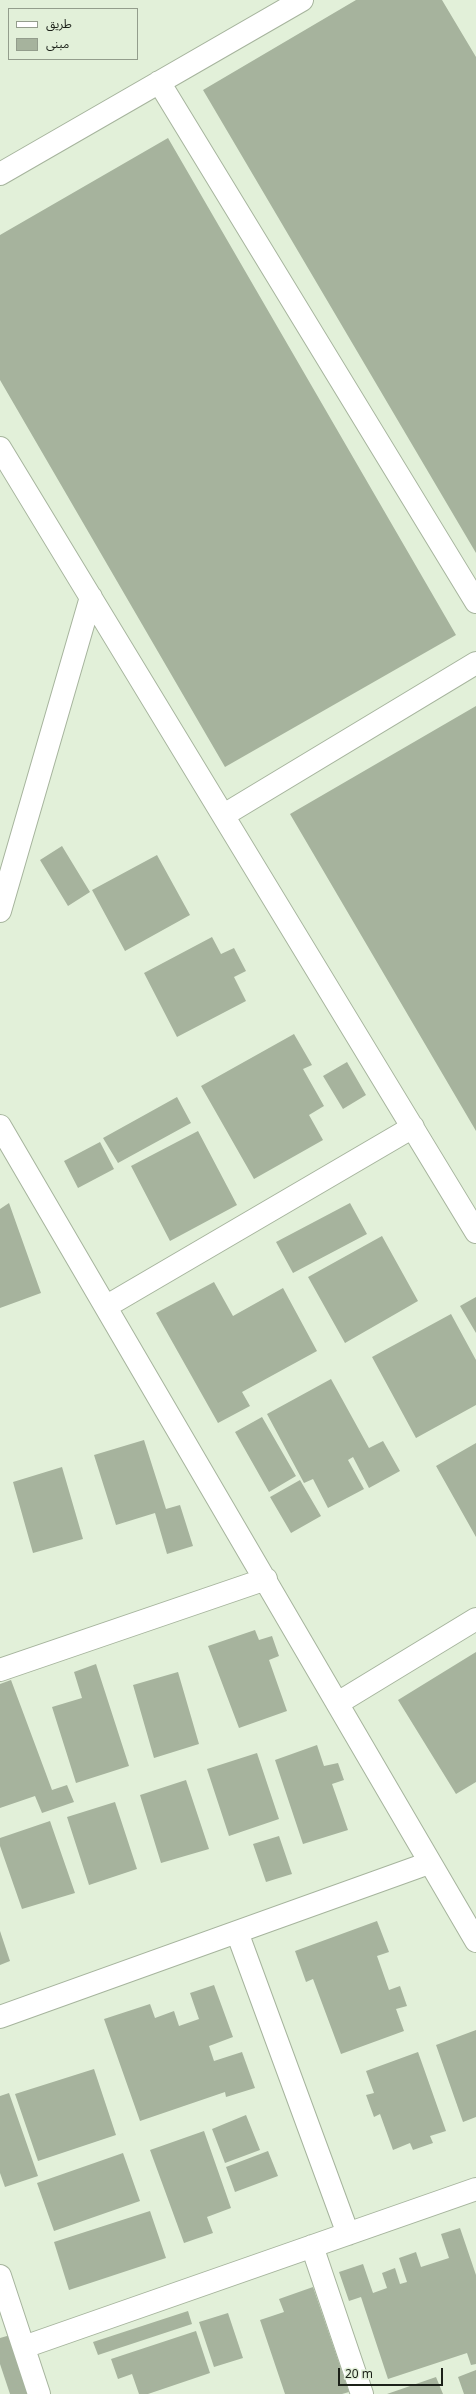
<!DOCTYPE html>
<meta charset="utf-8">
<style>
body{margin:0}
#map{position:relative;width:476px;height:2394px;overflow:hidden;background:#e2f0d9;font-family:Georgia,"Noto Sans Arabic",serif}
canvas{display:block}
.legend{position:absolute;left:8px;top:8px;width:130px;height:52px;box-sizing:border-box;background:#e2f0d9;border:1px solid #939d8c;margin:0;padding:5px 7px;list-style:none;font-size:12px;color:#1c2119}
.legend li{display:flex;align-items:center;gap:8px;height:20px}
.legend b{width:20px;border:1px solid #939d8c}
.scale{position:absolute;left:338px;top:2368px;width:105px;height:18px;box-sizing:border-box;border:2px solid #1c2119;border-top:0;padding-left:5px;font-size:12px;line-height:14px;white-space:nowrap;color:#1c2119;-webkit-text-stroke:3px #e2f0d9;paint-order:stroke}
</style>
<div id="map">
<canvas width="476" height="2394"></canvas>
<ul class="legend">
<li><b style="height:5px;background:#fff"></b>طريق</li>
<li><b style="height:11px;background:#a6b39d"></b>مبنى</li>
</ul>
<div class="scale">20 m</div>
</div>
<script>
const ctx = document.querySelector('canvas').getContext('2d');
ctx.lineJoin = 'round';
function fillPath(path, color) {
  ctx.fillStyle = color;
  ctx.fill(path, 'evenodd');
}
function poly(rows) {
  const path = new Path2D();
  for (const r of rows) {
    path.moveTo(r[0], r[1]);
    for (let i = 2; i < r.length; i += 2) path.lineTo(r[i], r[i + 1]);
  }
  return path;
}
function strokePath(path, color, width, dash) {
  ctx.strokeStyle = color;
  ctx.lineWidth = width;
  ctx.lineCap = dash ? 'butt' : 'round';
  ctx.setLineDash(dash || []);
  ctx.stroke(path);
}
const building = poly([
 [356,0,442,0,476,57,476,553,203,90],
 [168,138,456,635,225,767,0,380,0,235],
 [476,706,476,1131,290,814],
 [62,846,90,892,68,906,40,860],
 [157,855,190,915,125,951,92,890],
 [212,937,221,954,234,948,246,971,234,977,246,1001,177,1037,144,973],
 [294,1034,312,1065,303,1069,324,1106,309,1115,323,1140,254,1179,201,1086],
 [347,1062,366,1095,343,1109,323,1076],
 [177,1097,191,1123,118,1163,103,1138],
 [198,1131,237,1205,170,1241,131,1166],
 [100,1142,114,1169,78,1188,64,1161],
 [9,1203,41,1293,0,1308,0,1209],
 [350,1203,367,1234,293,1273,276,1242],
 [382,1236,418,1301,345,1343,308,1277],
 [214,1282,233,1316,283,1288,317,1351,242,1392,250,1406,218,1423,156,1313],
 [476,1297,476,1333,460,1306],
 [451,1314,476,1360,476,1405,416,1438,372,1357],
 [331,1379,369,1448,383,1441,400,1471,369,1488,353,1457,348,1460,364,1489,328,1508,313,1479,304,1483,267,1414],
 [262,1417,296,1476,269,1492,235,1432],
 [144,1440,166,1509,180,1505,193,1546,167,1554,155,1513,116,1525,94,1455],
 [476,1443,476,1537,436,1466],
 [62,1467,83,1539,33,1553,13,1482],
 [300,1480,321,1516,291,1533,270,1497],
 [255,1630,259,1640,272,1636,279,1656,269,1660,287,1711,239,1728,208,1646],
 [476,1652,476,1782,456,1794,398,1700],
 [96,1664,129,1766,76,1783,52,1707,82,1698,74,1672],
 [178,1672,199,1744,154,1758,133,1685],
 [11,1680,52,1790,67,1785,74,1802,42,1813,35,1796,0,1808,0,1684],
 [317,1745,324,1766,338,1763,344,1780,332,1784,348,1830,303,1844,275,1760],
 [257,1753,279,1819,229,1836,207,1769],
 [186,1780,209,1849,161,1863,140,1795],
 [115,1802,137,1869,89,1885,67,1817],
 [50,1821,75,1893,22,1909,0,1846,0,1838],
 [279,1836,292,1874,266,1882,253,1844],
 [377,1921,389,1952,377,1956,389,1990,400,1986,407,2006,396,2009,404,2031,341,2054,313,1979,306,1982,295,1951],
 [0,1931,10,1961,0,1965],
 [214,1985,233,2037,209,2046,214,2061,242,2052,255,2088,226,2097,225,2092,140,2121,104,2019,150,2004,155,2018,174,2011,179,2026,199,2019,190,1993],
 [476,2030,476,2117,463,2122,436,2045],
 [418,2052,446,2131,430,2136,433,2143,413,2150,410,2143,393,2150,380,2114,374,2117,366,2095,374,2093,366,2071],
 [94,2069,116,2135,38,2161,15,2094],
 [9,2093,38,2176,5,2187,0,2173,0,2096],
 [246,2115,260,2150,225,2163,212,2129],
 [204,2131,231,2208,207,2217,213,2233,184,2243,150,2150],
 [268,2151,278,2176,235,2192,226,2167],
 [123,2153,140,2201,54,2231,37,2183],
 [150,2211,166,2258,69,2290,54,2242],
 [460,2228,476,2275,476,2364,471,2365,467,2353,388,2379,361,2297,349,2301,339,2272,363,2264,373,2293,387,2288,382,2273,395,2268,400,2284,407,2282,399,2258,416,2252,421,2267,449,2258,441,2234],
 [313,2287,349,2392,342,2394,285,2394,260,2320,284,2312,279,2299],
 [188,2311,192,2324,98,2355,93,2342],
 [228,2313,243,2358,214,2367,199,2322],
 [196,2331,210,2373,148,2394,139,2394,132,2374,118,2379,111,2359],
 [14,2334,33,2394,10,2394,0,2364,0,2338],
 [476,2370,476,2394,464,2394,458,2377],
 [436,2377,443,2394,387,2394]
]);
const street = poly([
 [159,82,476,602],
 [0,174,302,0],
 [0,448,476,1232],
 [224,815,476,663],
 [0,911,91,597],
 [0,1126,476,1941],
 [107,1306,413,1127],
 [0,1670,266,1579],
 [338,1703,476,1619],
 [237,1932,348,2234],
 [0,2017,429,1863],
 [312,2246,362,2394],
 [0,2276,39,2394],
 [24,2347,476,2189]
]);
fillPath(building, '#a6b39d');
strokePath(street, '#a6b49d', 24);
strokePath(street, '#fff', 22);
</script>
